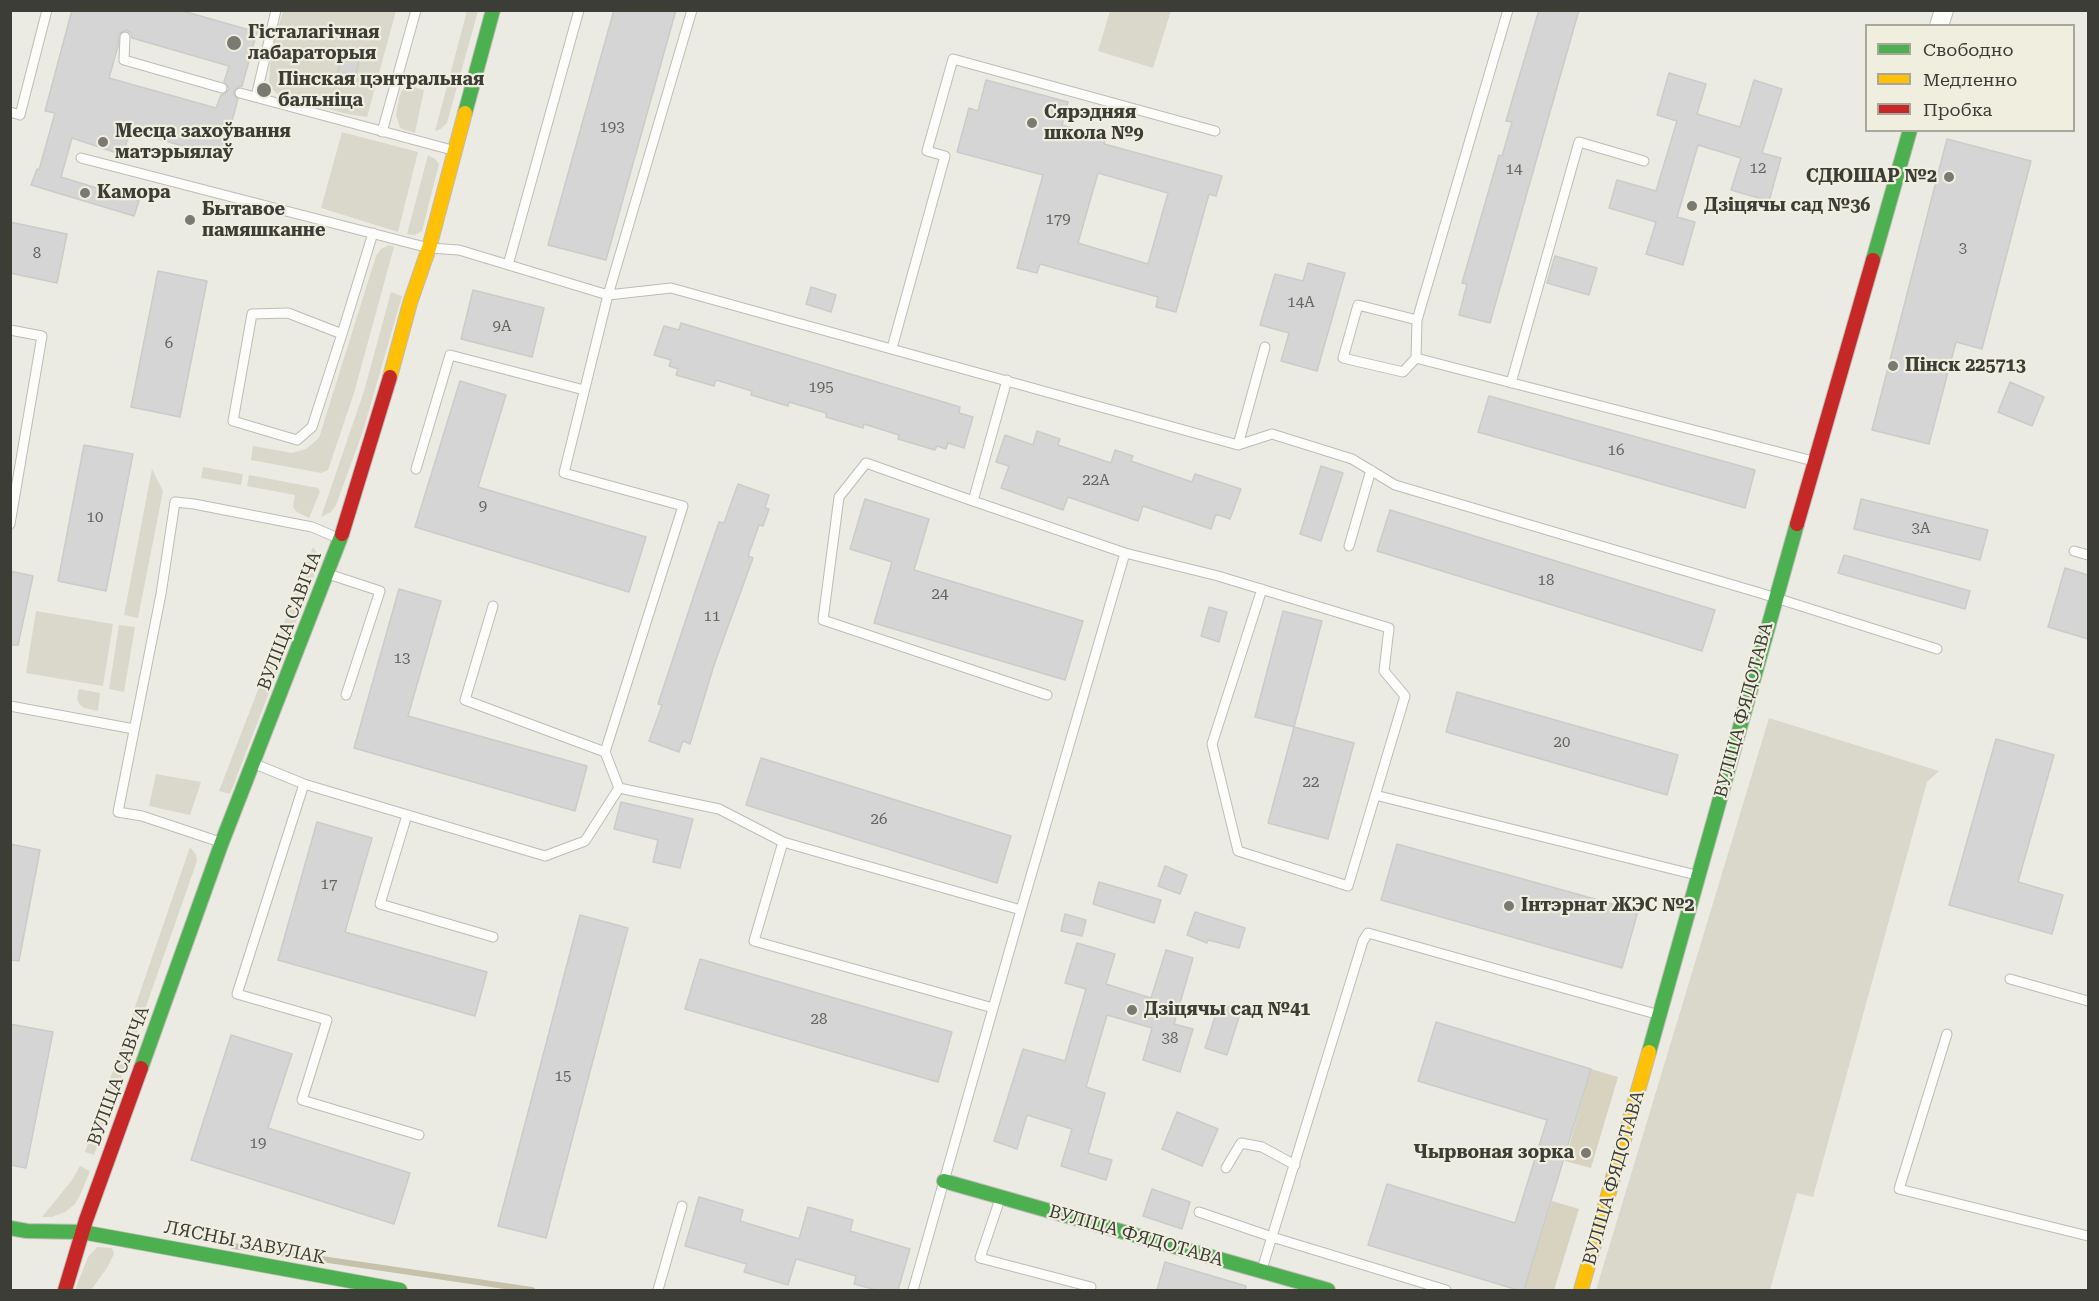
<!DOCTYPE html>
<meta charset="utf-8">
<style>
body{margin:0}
#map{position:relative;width:2099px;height:1301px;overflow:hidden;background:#ecebe3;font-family:"Roboto Serif",serif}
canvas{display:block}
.frame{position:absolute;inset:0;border:12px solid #3d3d37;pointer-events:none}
.legend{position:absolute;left:1865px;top:24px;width:210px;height:108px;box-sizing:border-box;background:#f0eedf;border:2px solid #a8a79c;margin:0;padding:8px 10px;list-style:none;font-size:18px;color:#3d3d37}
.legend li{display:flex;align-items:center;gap:12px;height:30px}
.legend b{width:30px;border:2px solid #a8a79c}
</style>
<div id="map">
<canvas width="2099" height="1301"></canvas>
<div class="frame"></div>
<ul class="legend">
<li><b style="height:8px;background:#4caf50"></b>Свободно</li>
<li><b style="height:8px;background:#ffc107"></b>Медленно</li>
<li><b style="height:8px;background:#c62828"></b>Пробка</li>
</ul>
</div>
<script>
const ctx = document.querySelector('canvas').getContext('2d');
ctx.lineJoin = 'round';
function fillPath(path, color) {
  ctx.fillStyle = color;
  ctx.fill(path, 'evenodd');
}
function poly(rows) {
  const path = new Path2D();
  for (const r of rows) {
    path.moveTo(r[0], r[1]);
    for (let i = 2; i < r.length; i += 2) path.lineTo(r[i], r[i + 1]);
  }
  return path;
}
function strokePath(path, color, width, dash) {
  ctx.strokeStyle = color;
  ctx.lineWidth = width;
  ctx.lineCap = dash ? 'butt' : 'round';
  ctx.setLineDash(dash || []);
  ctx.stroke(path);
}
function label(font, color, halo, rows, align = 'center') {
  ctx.font = font + ' "Roboto Serif",serif';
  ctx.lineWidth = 4.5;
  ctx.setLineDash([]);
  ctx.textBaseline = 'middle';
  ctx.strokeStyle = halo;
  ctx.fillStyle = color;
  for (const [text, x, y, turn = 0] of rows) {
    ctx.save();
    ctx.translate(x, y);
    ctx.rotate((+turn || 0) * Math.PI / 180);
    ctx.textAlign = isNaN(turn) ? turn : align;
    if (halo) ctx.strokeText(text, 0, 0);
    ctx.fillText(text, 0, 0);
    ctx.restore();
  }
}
const green = poly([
 [283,11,396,11,367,117,347,114,278,95,269,85,271,52],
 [467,11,478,11,447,123,441,129,435,131],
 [1110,11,1171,11,1153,68,1098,51],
 [408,85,424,90,415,133,400,128,396,115,399,98,402,90],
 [342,132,418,152,398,232,321,208],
 [428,155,435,159,439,164,422,231,415,235,407,234],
 [389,245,394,247,354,393,328,470,321,473,251,460,253,446,292,453,306,449,319,438,376,256,381,249],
 [391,292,402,296,363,431,336,505,331,512,321,517,364,391],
 [203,467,243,474,241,485,201,478],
 [152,469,163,491,138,618,124,615],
 [249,475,318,488,320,492,309,518,297,512,293,507,295,495,247,486],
 [313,547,318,554,319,562,230,794,219,791],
 [36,611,113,624,103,686,26,673],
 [119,625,135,627,124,692,109,689],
 [79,689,100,693,98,711,84,708,79,704,77,699],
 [1769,718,1939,771,1927,782,1813,1197,1797,1193,1770,1290,1596,1290],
 [156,774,201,782,190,815,149,806],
 [190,847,196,855,197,861,94,1155,85,1152],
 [80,1166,90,1171,81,1193,75,1204,65,1212,52,1217,42,1217,72,1180],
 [97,1247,112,1248,114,1254,107,1268,91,1290,75,1290,88,1257]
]);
const forest = poly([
 [1591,1069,1618,1077,1591,1168,1565,1161],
 [1552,1201,1579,1209,1554,1290,1524,1290]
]);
const stream = poly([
 [233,1246,532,1290]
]);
const building = poly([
 [72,10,179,10,257,32,242,86,238,87,234,91,234,95,238,99,222,157,130,131,123,155,72,138,61,177,139,201,134,216,31,185,37,169,39,170,55,113,45,111,72,10],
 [126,30,131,33,132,38,229,66,224,82,227,84,229,89,226,93,221,95,216,108,109,78,118,46,119,34,126,30],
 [614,10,676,10,606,260,548,245,614,10],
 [1539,10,1579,10,1490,323,1459,315,1467,284,1462,283,1499,155,1502,156,1512,122,1506,121,1539,10],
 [343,49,361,53,353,85,336,81,343,49],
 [1669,73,1706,84,1697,114,1740,127,1754,80,1782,89,1762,153,1781,158,1769,201,1731,190,1741,158,1698,145,1677,217,1695,222,1683,265,1646,254,1656,222,1609,208,1617,180,1656,191,1677,121,1657,115,1669,73],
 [986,80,1068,102,1062,125,1106,138,1104,144,1222,176,1216,196,1209,194,1176,312,1156,307,1158,297,1040,264,1037,273,1017,268,1043,175,957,152,969,108,978,111,986,80],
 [1098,173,1168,193,1148,264,1078,243,1098,173],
 [1947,139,2031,161,1982,349,1956,342,1929,444,1872,430,1947,139],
 [10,222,67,234,57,283,10,273,10,222],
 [1555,256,1597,268,1589,295,1547,283,1555,256],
 [1308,263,1345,273,1317,371,1281,361,1289,333,1260,325,1275,274,1303,281,1308,263],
 [158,271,207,281,180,417,131,407,158,271],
 [811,287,836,295,831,312,806,304,811,287],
 [473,290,544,308,532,357,461,339,473,290],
 [681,323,960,407,959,413,973,417,964,448,948,443,946,449,937,446,935,450,898,439,899,435,864,424,863,428,826,417,826,413,789,402,788,406,751,395,752,391,716,380,714,386,676,375,678,369,669,366,671,360,654,355,664,326,679,330,681,323],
 [460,381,506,395,478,487,646,537,629,592,415,527,460,381],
 [2010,382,2044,397,2032,426,1998,412,2010,382],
 [1489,396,1755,470,1745,508,1478,432,1489,396],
 [1037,431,1060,439,1058,445,1111,463,1115,450,1133,456,1131,461,1192,482,1195,474,1241,489,1230,519,1216,514,1211,529,1143,506,1138,521,1068,497,1063,510,1001,488,1009,466,996,462,1005,435,1033,445,1037,431],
 [84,445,133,454,106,591,58,581,84,445],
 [1321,466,1343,473,1321,541,1300,534,1321,466],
 [738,484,769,495,765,508,769,509,763,526,759,525,748,556,753,558,715,662,690,744,683,741,679,752,649,741,662,705,658,704,697,586,719,522,724,523,738,484],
 [865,499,929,519,914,570,1083,621,1065,680,874,623,892,562,850,549,865,499],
 [1861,499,1988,530,1980,560,1854,529,1861,499],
 [1390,510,1715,610,1702,651,1377,551,1390,510],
 [1844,555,1970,591,1965,609,1838,573,1844,555],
 [2065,568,2088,575,2088,639,2048,627,2065,568],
 [10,571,33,576,18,645,10,645,10,571],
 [399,589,441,601,408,716,587,766,575,811,354,748,399,589],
 [1209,607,1227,612,1219,642,1201,636,1209,607],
 [1283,611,1322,621,1294,727,1255,717,1283,611],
 [1457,692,1678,755,1667,795,1446,732,1457,692],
 [1294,727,1354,743,1328,839,1268,823,1294,727],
 [1996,739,2054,755,2018,882,2063,895,2052,934,1949,905,1996,739],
 [761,758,1011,836,997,883,746,805,761,758],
 [621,802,693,819,680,868,653,862,658,840,614,829,621,802],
 [317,822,372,838,345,932,487,972,475,1016,278,960,317,822],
 [10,844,40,850,19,961,10,960,10,844],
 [1397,844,1638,911,1622,968,1381,900,1397,844],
 [1165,866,1187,875,1180,894,1158,886,1165,866],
 [1099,882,1161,900,1154,923,1093,904,1099,882],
 [1195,912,1245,928,1239,948,1208,940,1207,943,1187,935,1195,912],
 [1065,914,1086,920,1082,936,1061,931,1065,914],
 [580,915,628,928,546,1238,498,1226,580,915],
 [1077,943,1115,954,1106,984,1151,998,1166,950,1193,958,1174,1024,1193,1029,1180,1072,1143,1060,1152,1028,1107,1015,1086,1087,1105,1093,1088,1153,1112,1160,1106,1180,1061,1166,1072,1129,1027,1115,1017,1149,994,1141,1023,1049,1065,1061,1086,989,1065,983,1077,943],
 [700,959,952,1032,938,1082,685,1009,700,959],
 [1219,1004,1241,1011,1227,1055,1205,1048,1219,1004],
 [1436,1022,1591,1069,1524,1290,1518,1290,1368,1245,1387,1184,1515,1223,1547,1120,1418,1081,1436,1022],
 [10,1024,53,1032,26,1168,10,1165,10,1024],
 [231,1035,292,1054,268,1128,410,1173,394,1224,191,1160,231,1035],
 [1177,1112,1218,1129,1202,1166,1162,1149,1177,1112],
 [1152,1189,1190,1202,1182,1229,1143,1216,1152,1189],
 [699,1197,743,1210,740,1221,799,1239,808,1207,853,1220,850,1231,910,1249,898,1290,876,1290,854,1284,856,1276,796,1259,788,1285,744,1272,747,1264,685,1246,699,1197],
 [1165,1262,1246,1286,1245,1290,1157,1290,1165,1262]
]);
const lane = poly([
 [125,37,124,60,222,88],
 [240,93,452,150],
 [256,97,276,10],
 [10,112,20,115,47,10],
 [382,132,416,10],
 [81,158,429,248,459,250,608,295,671,288,1238,445,1272,434,1352,459,1395,485,1760,593,1937,649],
 [508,265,579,10],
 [1417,320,1358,305,1343,358,1403,372,1416,358,1813,461],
 [10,330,42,336,10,524],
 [342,334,288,313,252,314,233,421,297,440,312,427,342,334,373,233],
 [892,348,945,156,927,151,953,59,1215,131],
 [1416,358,1417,320,1508,10],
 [1511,383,1579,142,1644,161],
 [1238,445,1265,347],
 [416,469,450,355,584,390],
 [973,501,866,463,839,497,823,620,1047,695],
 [1349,546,1371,470],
 [2074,551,2088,555],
 [1125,553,1218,576,1389,628,1384,671,1405,696,1348,886,1238,851,1212,744,1262,589],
 [328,574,380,591,346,695],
 [10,706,134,729],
 [605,752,683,506,564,473,608,295,692,10],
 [255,764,304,784,545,856,585,841,619,788,605,752,465,700,493,606],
 [304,784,237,994,327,1020,302,1100,419,1135],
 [619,788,719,809,783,842],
 [1375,795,1696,875],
 [407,815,380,904,493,937],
 [220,842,142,816,118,812,161,594,175,502,194,504,312,527,338,538],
 [2010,979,2088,1001],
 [993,1008,754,941,783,842,1021,910],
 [1947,1034,1899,1189,2088,1236],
 [1226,1168,1241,1143,1262,1147,1295,1165],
 [1000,1199,980,1258,1091,1287],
 [1199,1212,1272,1237,1446,1290],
 [1262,1269,1363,941,1368,933,1656,1014],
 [658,1290,682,1206],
 [913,1290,1021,910,1125,553,973,501,1007,380]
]);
const street = poly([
 [1939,26,1944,10]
]);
const fast = poly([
 [465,113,493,10],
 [1873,260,1910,130],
 [1649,1052,1797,524],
 [141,1068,222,842,342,534],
 [944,1181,1328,1290],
 [10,1228,27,1231,82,1232,400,1290]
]);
const slow = poly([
 [390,377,410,303,429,248,465,113],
 [1581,1290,1649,1052]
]);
const jam = poly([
 [1797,524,1873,260],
 [342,534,390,377],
 [65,1290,86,1220,141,1068]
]);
const markers = [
 [234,43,8,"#7a7a73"],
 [264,90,8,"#7a7a73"],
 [1032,123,6,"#7a7a73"],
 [103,142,6,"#7a7a73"],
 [1949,177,6,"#7a7a73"],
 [85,193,6,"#7a7a73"],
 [1692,206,6,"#7a7a73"],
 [190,220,6,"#7a7a73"],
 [1893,366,6,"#7a7a73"],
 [1509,906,6,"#7a7a73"],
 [1132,1010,6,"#7a7a73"],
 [1586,1153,6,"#7a7a73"]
];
const numberNames = [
 ["193",612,128],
 ["12",1758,169],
 ["14",1514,170],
 ["179",1058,220],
 ["3",1963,249],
 ["8",37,254],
 ["14А",1301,303],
 ["9А",502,327],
 ["6",169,344],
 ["195",821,388],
 ["16",1616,451],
 ["22А",1096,481],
 ["9",483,507],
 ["10",95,518],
 ["3А",1921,529],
 ["18",1546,581],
 ["24",940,595],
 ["11",712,617],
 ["13",402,659],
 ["20",1562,743],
 ["22",1311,783],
 ["26",879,820],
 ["17",329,885],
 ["28",819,1020],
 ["38",1170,1039],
 ["15",563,1077],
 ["19",258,1144]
];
const poiNames = [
 ["Гісталагічная",248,33],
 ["лабараторыя",248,54],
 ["Пінская цэнтральная",278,80],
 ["бальніца",278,101],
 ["Сярэдняя",1044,113],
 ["школа №9",1044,134],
 ["Месца захоўвання",115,132],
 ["матэрыялаў",115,153],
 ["СДЮШАР №2",1937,177,"right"],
 ["Камора",97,193],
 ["Дзіцячы сад №36",1704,206],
 ["Бытавое",202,210],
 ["памяшканне",202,231],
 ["Пінск 225713",1905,366],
 ["Інтэрнат ЖЭС №2",1521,906],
 ["Дзіцячы сад №41",1144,1010],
 ["Чырвоная зорка",1574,1153,"right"]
];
const streetNames = [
 ["ВУЛІЦА САВІЧА",290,621,-69],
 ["ВУЛІЦА ФЯДОТАВА",1744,710,-75],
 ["ВУЛІЦА САВІЧА",119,1076,-70],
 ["ВУЛІЦА ФЯДОТАВА",1614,1178,-74],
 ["ВУЛІЦА ФЯДОТАВА",1136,1236,16],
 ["ЛЯСНЫ ЗАВУЛАК",245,1243,11]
];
fillPath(green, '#dad8ca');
fillPath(forest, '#d7d3c0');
strokePath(stream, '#c5c1aa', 6);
fillPath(building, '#d4d5d4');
strokePath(building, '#caccca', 1.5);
strokePath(lane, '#bdbcb6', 11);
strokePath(street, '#bdbcb6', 20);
strokePath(fast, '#bdbcb6', 16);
strokePath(slow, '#bdbcb6', 16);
strokePath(jam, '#bdbcb6', 16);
strokePath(lane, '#fcfcfb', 9);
strokePath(street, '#fcfcfb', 18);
strokePath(fast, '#4caf50', 14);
strokePath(slow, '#ffc107', 14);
strokePath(jam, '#c62828', 14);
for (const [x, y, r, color] of markers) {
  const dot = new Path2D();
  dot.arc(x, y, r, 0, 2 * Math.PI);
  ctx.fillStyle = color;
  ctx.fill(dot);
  strokePath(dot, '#f0eedf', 2);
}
label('15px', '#64645f', null, numberNames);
label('bold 18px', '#3d3d37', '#f0eedf', poiNames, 'left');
label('18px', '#3d3d37', '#f0eedf', streetNames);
</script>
